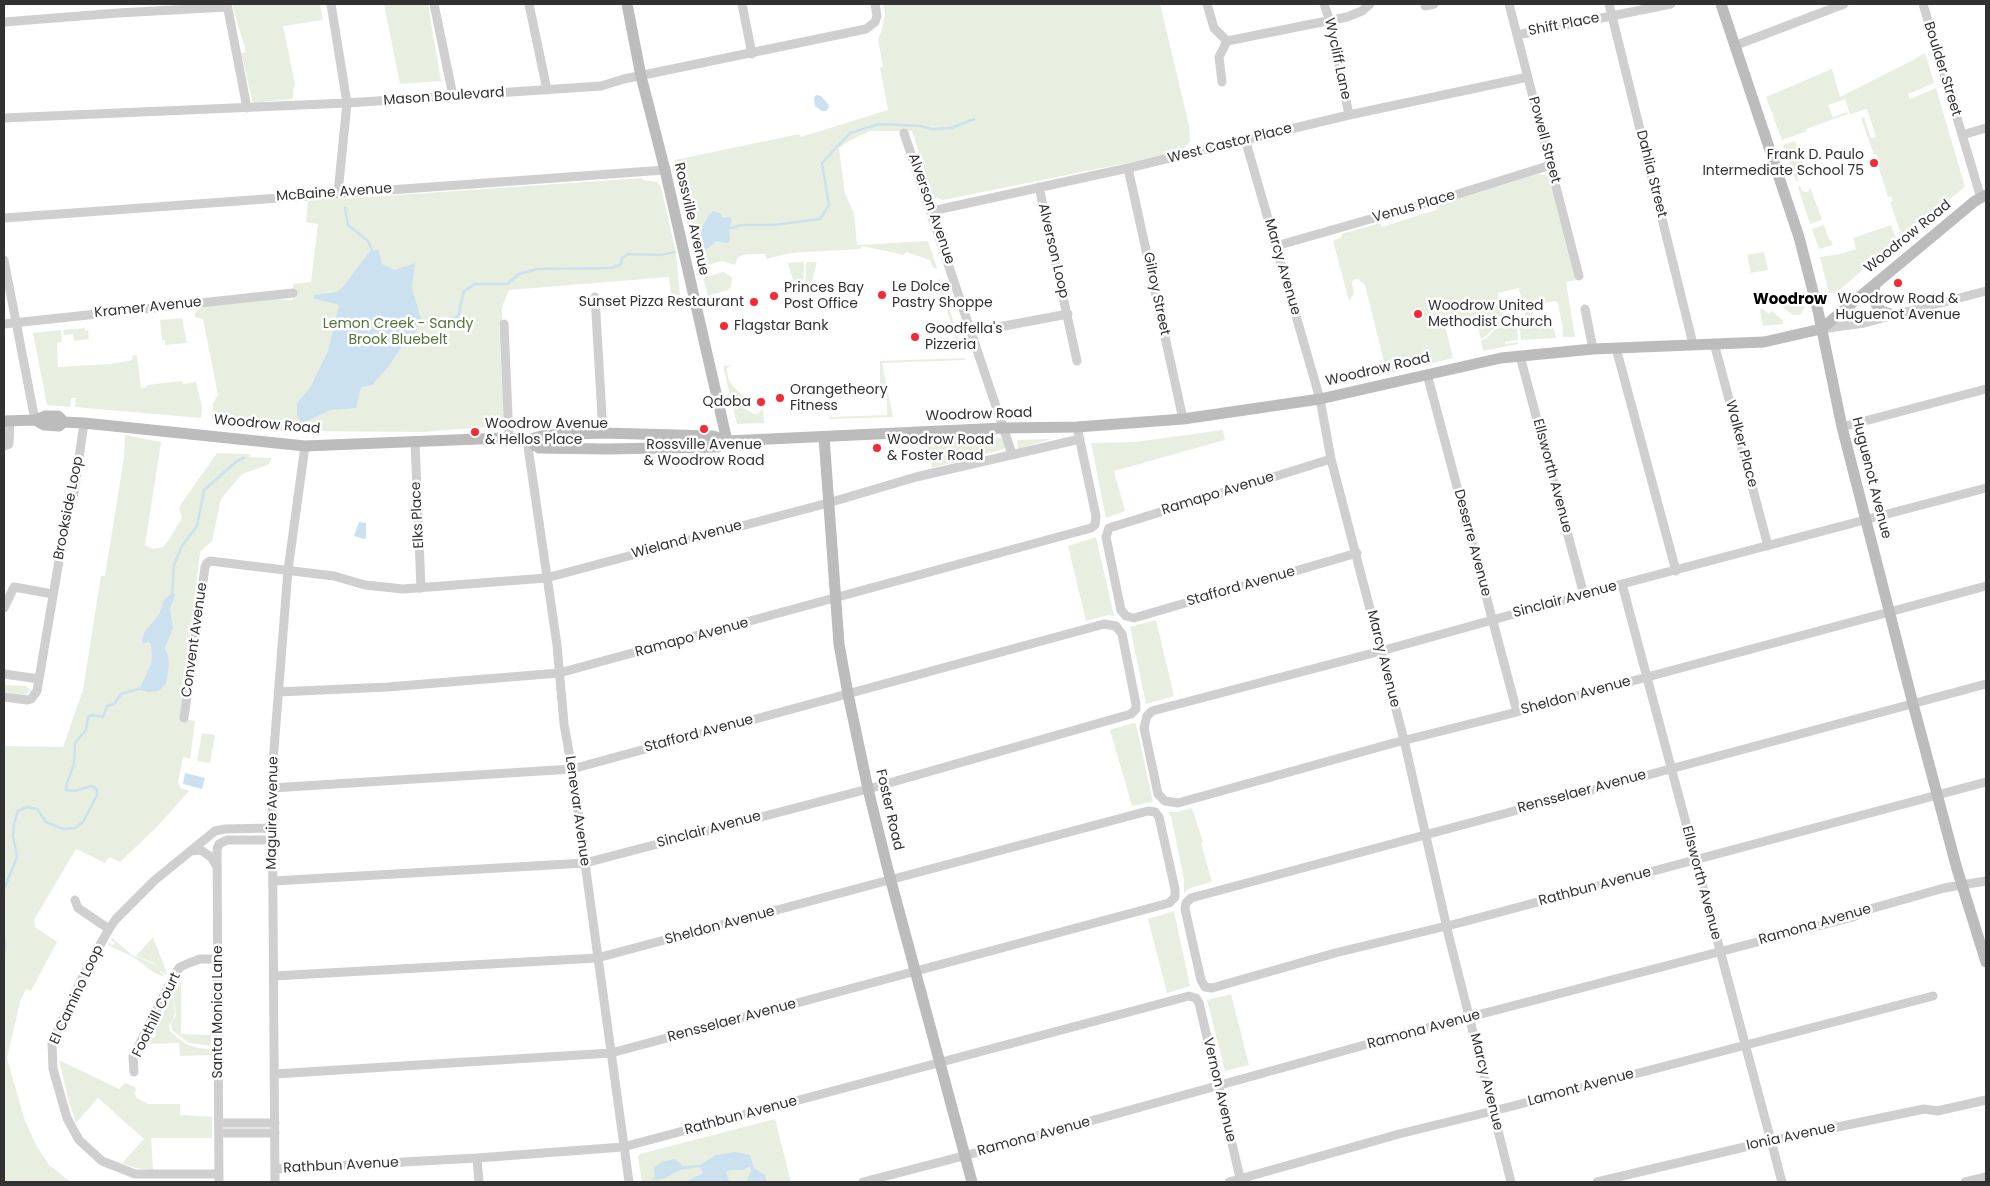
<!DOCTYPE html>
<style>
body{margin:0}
#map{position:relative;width:1990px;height:1186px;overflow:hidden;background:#fff;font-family:Poppins,sans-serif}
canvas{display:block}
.frame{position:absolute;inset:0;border:5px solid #323232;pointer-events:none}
</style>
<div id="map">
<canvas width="1990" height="1186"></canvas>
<div class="frame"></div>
</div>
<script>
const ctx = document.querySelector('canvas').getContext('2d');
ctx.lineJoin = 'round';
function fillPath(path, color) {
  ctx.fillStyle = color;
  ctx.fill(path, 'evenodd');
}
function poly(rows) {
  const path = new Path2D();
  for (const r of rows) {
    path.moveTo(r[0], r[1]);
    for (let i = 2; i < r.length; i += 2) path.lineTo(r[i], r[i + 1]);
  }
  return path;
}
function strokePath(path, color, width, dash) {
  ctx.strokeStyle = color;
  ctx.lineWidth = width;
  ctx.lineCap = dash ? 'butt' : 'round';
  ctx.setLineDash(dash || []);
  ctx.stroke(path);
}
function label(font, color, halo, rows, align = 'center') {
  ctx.font = font + ' Poppins,sans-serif';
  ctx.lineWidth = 5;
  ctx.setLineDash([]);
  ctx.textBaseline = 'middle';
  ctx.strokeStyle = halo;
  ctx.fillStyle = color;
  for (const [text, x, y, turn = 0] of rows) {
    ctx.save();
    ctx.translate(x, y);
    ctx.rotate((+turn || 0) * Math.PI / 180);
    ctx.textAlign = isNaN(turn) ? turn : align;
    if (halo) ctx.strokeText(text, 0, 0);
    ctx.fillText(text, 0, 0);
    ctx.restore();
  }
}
const green = poly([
 [232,4,320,4,323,20,283,26,295,84,293,89,293,99,253,103,241,53,246,52],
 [384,4,428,4,441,81,400,84],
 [883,4,1160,4,1189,125,1190,141,1181,152,943,200,934,197,932,194,912,131,870,131,849,141,839,148,845,194,854,213,857,245,928,241,937,268,933,268,930,260,906,252,904,255,862,246,860,249,790,253,767,259,765,254,747,254,738,257,735,265,722,261,700,267,691,240,674,165,675,160,799,134,801,137,888,110,880,68,883,66,878,40,882,29,885,14],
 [1925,53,1934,83,1908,94,1910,99,1936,88,1965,187,1902,237,1890,202,1893,201,1891,196,1888,197,1876,159,1878,158,1876,154,1874,155,1861,118,1864,117,1871,138,1876,137,1867,109,1850,114,1845,99,1843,100,1828,105,1833,117,1847,112,1848,114,1806,129,1807,131,1782,140,1766,97,1832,69,1840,97,1911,61],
 [1795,141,1806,175,1803,172,1799,172,1797,176,1798,181,1796,181,1783,145],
 [1538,174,1546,175,1552,181,1577,280,1566,282,1575,337,1563,337,1563,329,1558,303,1556,301,1532,305,1534,320,1522,322,1520,320,1526,318,1519,288,1498,293,1505,325,1496,326,1487,335,1481,339,1476,319,1445,326,1453,358,1387,374,1365,285,1358,279,1353,280,1352,283,1354,294,1349,301,1333,241,1341,237,1342,234,1380,223,1382,227,1436,210,1440,204],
 [642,178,643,180,657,182,661,187,676,253,680,295,671,295,669,277,509,290,502,307,502,322,499,324,504,422,502,426,423,432,277,431,218,422,218,420,212,419,213,403,218,395,203,319,195,317,195,313,202,307,274,299,293,300,293,284,311,282,318,224,306,222,308,199,341,199],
 [1800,186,1802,191,1806,192,1809,191,1810,187,1822,220,1810,224,1798,187],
 [1824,225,1829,240,1831,240,1833,245,1819,249,1812,229],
 [1891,225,1897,241,1837,292,1829,293,1820,257,1840,254,1856,249,1853,238],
 [1764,252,1768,270,1751,273,1747,255],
 [804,262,803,288,796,290,788,263],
 [806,262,817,262,810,289,805,288],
 [723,272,732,277,731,287,728,290,708,296,703,278],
 [940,279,961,346,961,347,957,347,957,341,939,286,933,287,936,281],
 [1799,298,1801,303,1805,307,1800,315,1793,315,1781,306,1782,301],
 [1761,308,1769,314,1772,311,1774,312,1783,321,1783,324,1763,326,1760,311],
 [182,318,187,343,165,345,165,340,162,340,160,320],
 [1534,322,1535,324,1545,323,1550,325,1554,329,1556,338,1521,340,1519,324],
 [1514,324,1517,327,1518,340,1505,342,1505,344,1518,342,1518,344,1483,351,1481,341,1489,336,1494,330],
 [85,328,85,331,88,330,89,339,74,341,73,334,64,335,63,330],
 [61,330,62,342,57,343,58,367,111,364,132,360,132,356,137,355,141,388,147,387,147,385,182,381,183,384,196,382,202,407,201,418,75,407,76,398,71,398,70,407,47,405,33,333],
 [965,358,965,360,882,363,893,417,830,419,829,415,832,417,887,415,887,392,880,393,880,361],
 [732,365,727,368,728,378,732,385,744,397,742,403,744,408,754,414,758,414,763,408,764,423,737,424,723,366],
 [1223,430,1225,440,1114,471,1125,511,1106,518,1091,443,1135,442],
 [125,435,161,442,145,545,153,549,163,547,168,541,182,518,179,509,183,501,217,453,250,454,249,457,272,458,268,465,242,474,221,499,212,541,200,552,180,718,195,721,190,759,183,757,178,782,181,788,189,791,156,828,120,862,109,857,105,863,76,849,34,920,35,927,57,942,31,991,26,989,20,1002,7,1058,24,1118,36,1145,49,1165,71,1182,4,1182,4,746,63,747,83,690,101,576,105,576,124,457],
 [1000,438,1003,439,1006,447,1004,449,932,468,927,447,930,442],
 [1050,439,1051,439,1018,449,1017,440],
 [1096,537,1114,616,1108,615,1086,621,1068,546],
 [1156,620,1174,696,1146,704,1130,627],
 [4,685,26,686,31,691,25,695,5,692],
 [1133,723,1136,724,1153,802,1132,806,1110,730],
 [202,733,215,735,210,763,197,761],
 [1192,808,1203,842,1201,843,1212,882,1190,888,1184,893,1184,879,1171,817,1168,812,1177,812],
 [1174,911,1190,986,1167,993,1148,919],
 [153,937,167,973,166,975,159,970,154,963,136,956],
 [112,938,132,955,154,964,165,977,153,972,135,958,108,945,109,943,113,945,115,943,111,940],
 [179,982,181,982,181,1034,211,1035,211,1046,189,1043,172,1030,171,1023,176,1015,173,991],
 [172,994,173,994,175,1012,173,1019,169,1025,170,1031,179,1039,188,1045,198,1048,211,1049,211,1055,180,1056,179,1043,148,1044,150,1039,155,1037,156,1033,155,1030],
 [1231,994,1249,1065,1225,1071,1207,1000],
 [59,1060,119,1089,125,1083,135,1087,136,1091,134,1093,137,1098,148,1104,180,1104,180,1115,212,1117,212,1138,151,1138,153,1170,136,1168,122,1163,144,1139,98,1098,76,1123,69,1102],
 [775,1119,791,1182,642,1182,638,1157,640,1154]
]);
const water = poly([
 [816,95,821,96,828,104,829,107,826,111,822,111,815,106,814,98],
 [713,211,720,213,723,218,730,217,732,220,729,228,730,241,728,243,716,241,706,250,694,250,696,247,695,242,698,235,709,215],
 [378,249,382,264,395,270,415,263,412,288,421,319,416,331,402,346,389,366,372,385,361,387,356,408,330,410,303,423,297,416,297,403,310,388,328,351,339,306,337,304,314,299,314,295,336,292,343,287,369,252],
 [359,522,366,523,366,538,364,539,354,536],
 [173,592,175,594,174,599,170,608,173,628,165,648,168,656,169,665,166,684,158,691,148,692,139,690,151,664,152,657,151,644,149,642,143,644,142,640,145,631,159,615,164,600],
 [185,773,205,778,202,789,183,784],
 [736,1152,750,1155,754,1168,765,1175,767,1182,749,1182,747,1180,751,1171,750,1166,743,1170,730,1170,726,1172,729,1182,685,1182,703,1173,701,1168,699,1167,680,1170,663,1179,651,1180,655,1177,654,1168,662,1162,674,1159,679,1162,683,1166,700,1165,716,1155]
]);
const stream = poly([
 [345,208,348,225,368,241,373,253],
 [727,229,742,225,774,225,820,219,829,205,822,163,850,133,879,124,920,126,932,129,951,128,974,119],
 [693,246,700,243],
 [419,321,421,319,427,322,458,317,464,291,475,284,507,284,519,274,537,269,612,268,621,264,622,258,628,254,661,255,674,252],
 [295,427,303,419],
 [172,595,174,565,182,546,197,526,204,490,237,461,244,458],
 [4,889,17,857,13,836,14,824,18,811,27,807,37,809,46,822,63,829,75,828,83,822,97,795,97,790,92,786,74,791,66,790,67,783,74,764,75,743,86,730,88,717,93,715,103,717,107,706,114,704,121,694,142,688],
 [4,939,5,946,4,953]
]);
const street = poly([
 [227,4,247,108],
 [331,4,347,103,338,193],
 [434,4,453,96],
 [529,4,547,90],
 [742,4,752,54],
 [1207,4,1214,28,1227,41,1347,17,1362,11,1370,4],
 [1324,4,1330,21,1349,115],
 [1509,4,1579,276],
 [1609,4,1693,344],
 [1923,4,1981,198],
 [1425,6,1434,4],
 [4,22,118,13,227,7],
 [1517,35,1671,4],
 [1734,46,1844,4],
 [1222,82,1219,57,1227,41],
 [4,118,347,103,601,86,624,79,866,29,875,22,877,16,875,4],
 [904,133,1012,454],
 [1962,135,1986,128],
 [1245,139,1320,399,1331,459,1404,740,1449,937,1511,1182],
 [1128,168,1183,419],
 [1039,187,1077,361],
 [932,211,1128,168,1349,115,1528,77],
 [4,218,665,170],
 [1276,246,1458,194,1551,165],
 [4,260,35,420],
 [595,297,603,433],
 [1585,309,1593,349],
 [4,324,293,293],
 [504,324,509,438],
 [1821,329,1864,323,1986,291],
 [972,332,1068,314],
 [1714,343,1768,546],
 [1616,348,1676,571],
 [1520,356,1584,595],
 [1427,374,1517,712],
 [1842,427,1986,389],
 [527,440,557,645,564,724,572,769,629,1182],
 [415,442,421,588],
 [4,446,9,444,10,421],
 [1331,459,1109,528,1106,537,1121,610,1126,616,1134,618,1357,553],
 [1986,488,1622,584,1381,651,1152,711,1147,716,1144,728,1158,794,1165,801,1178,803,1390,744,1517,712,1986,586],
 [1622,584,1782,1182],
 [4,608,14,587,53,594],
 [4,674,39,679],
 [1986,684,1191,898,1186,903,1185,909,1201,980,1205,987,1212,988,1335,953,1463,922,1986,782],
 [278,692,388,687,559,673,1091,528,1095,525,1096,516,1077,427],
 [4,697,27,700,31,699,37,691,67,513,74,493,84,423],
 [184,718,205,567,207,563,210,561,334,576,365,585,403,589,546,578,828,503,916,477,1080,439],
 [272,788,572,769,1104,624,1116,626,1122,634,1136,704,1136,709,1131,714,868,789,585,863,273,881],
 [191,851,200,850,204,852,212,858,217,867],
 [75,900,78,908,109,929],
 [274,976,597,958,1148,811,1155,812,1159,817,1175,889,1175,897,1169,903,611,1053,274,1074],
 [134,1072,133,1057,174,975,180,967,189,963,200,959,218,959],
 [219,1123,275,1123],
 [219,1133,275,1133],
 [477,1158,479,1182],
 [275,1169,477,1158,623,1147,1189,996,1196,998,1199,1003,1241,1182],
 [219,1174,135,1174,102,1161,79,1140,67,1118,53,1069,52,1043,86,970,109,929,116,919,155,880,215,831,225,829,272,828],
 [219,1182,217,849,219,844,227,840,272,840],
 [275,1182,272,775,288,570,305,446],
 [863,1182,975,1153,1397,1036,1853,917,1870,909,1944,888,1986,881],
 [1229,1182,1399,1134,1509,1107,1933,996],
 [1597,1182,1770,1141,1924,1109,1937,1111,1986,1100],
 [1965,1182,1986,1177]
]);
const secondary = poly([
 [627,4,641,76,665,170,727,441],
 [1721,4,1799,237,1818,311,1842,427,1913,704,1957,869,1986,962],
 [1876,283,1873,293,1876,304,1881,311,1894,315],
 [35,420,44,425,59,426,64,422,84,423,305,446,503,438,527,440,545,435,603,433,713,436,727,441,1003,428,1077,427,1183,419,1320,399,1501,358,1593,349,1764,342,1821,329,1975,201,1986,195],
 [4,421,35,420,45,416,58,416,64,422],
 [824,437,839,644,848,694,868,789,888,870,972,1182],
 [527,440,539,448,606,449,718,447,727,441]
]);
const markers = [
 [1874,163,5,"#f42a34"],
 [1898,283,5,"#f42a34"],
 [882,295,5,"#f42a34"],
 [774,296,5,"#f42a34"],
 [754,302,5,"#f42a34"],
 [1418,314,5,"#f42a34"],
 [724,326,5,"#f42a34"],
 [915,337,5,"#f42a34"],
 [780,398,5,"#f42a34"],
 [761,402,5,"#f42a34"],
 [704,429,5,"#f42a34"],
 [475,432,5,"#f42a34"],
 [877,448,5,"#f42a34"]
];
const streetNames = [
 ["Shift Place",1564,25,-11],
 ["Wycliff Lane",1337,59,78],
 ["Boulder Street",1942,69,73],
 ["Mason Boulevard",444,97,-4],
 ["Powell Street",1544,140,75],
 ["West Castor Place",1230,144,-14],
 ["Dahlia Street",1651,174,76],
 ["McBaine Avenue",334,193,-4],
 ["Venus Place",1414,207,-16],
 ["Alverson Avenue",931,209,71],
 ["Rossville Avenue",691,219,77],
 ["Woodrow Road",1908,237,-39],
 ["Alverson Loop",1053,251,77],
 ["Marcy Avenue",1282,267,74],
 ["Gilroy Street",1156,294,78],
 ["Kramer Avenue",148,308,-6],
 ["Woodrow Road",1378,370,-13],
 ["Woodrow Road",979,415,-2],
 ["Woodrow Road",267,425,5],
 ["Walker Place",1741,444,75],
 ["Ellsworth Avenue",1552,476,75],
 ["Huguenot Avenue",1871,478,76],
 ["Ramapo Avenue",1218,494,-17],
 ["Brookside Loop",69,508,-79],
 ["Elks Place",418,515,-93],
 ["Wieland Avenue",687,540,-15],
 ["Deserre Avenue",1472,543,75],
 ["Stafford Avenue",1241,587,-16],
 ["Sinclair Avenue",1565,600,-15],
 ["Ramapo Avenue",692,638,-15],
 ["Convent Avenue",195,640,-82],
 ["Marcy Avenue",1383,659,76],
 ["Sheldon Avenue",1576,696,-15],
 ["Stafford Avenue",699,734,-15],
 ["Rensselaer Avenue",1582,792,-15],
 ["Foster Road",889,810,77],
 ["Lenevar Avenue",577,811,82],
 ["Maguire Avenue",273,813,-89],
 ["Sinclair Avenue",709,830,-15],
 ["Ellsworth Avenue",1701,883,75],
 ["Rathbun Avenue",1595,887,-15],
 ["Ramona Avenue",1815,925,-16],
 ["Sheldon Avenue",720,926,-15],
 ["El Camino Loop",77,995,-65],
 ["Santa Monica Lane",218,1012,-90],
 ["Foothill Court",157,1015,-64],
 ["Rensselaer Avenue",732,1021,-15],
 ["Ramona Avenue",1424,1030,-15],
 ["Marcy Avenue",1486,1082,76],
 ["Lamont Avenue",1581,1088,-15],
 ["Vernon Avenue",1219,1090,77],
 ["Rathbun Avenue",741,1116,-15],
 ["Ramona Avenue",1034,1137,-15],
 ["Ionia Avenue",1791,1137,-12],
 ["Rathbun Avenue",341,1166,-3]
];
const poiNames = [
 ["Frank D. Paulo",1864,155,"right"],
 ["Intermediate School 75",1864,171,"right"],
 ["Le Dolce",892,287],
 ["Pastry Shoppe",892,303],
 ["Princes Bay",784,288],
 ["Post Office",784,304],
 ["Woodrow Road &",1898,299,"center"],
 ["Huguenot Avenue",1898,315,"center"],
 ["Sunset Pizza Restaurant",744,302,"right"],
 ["Woodrow United",1428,306],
 ["Methodist Church",1428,322],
 ["Flagstar Bank",734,326],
 ["Goodfella's",925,329],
 ["Pizzeria",925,345],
 ["Orangetheory",790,390],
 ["Fitness",790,406],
 ["Qdoba",751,402,"right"],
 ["Woodrow Avenue",485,424],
 ["& Hellos Place",485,440],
 ["Woodrow Road",887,440],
 ["& Foster Road",887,456],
 ["Rossville Avenue",704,445,"center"],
 ["& Woodrow Road",704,461,"center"]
];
const parkNames = [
 ["Lemon Creek - Sandy",398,324],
 ["Brook Bluebelt",398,340]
];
const neighbourhoodNames = [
 ["Woodrow",1790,300]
];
fillPath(green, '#e8efe0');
fillPath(water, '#cbe1f0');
strokePath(stream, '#cbe1f0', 2.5);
strokePath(street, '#cfcfcf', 9);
strokePath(secondary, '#bcbcbc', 11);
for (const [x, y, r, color] of markers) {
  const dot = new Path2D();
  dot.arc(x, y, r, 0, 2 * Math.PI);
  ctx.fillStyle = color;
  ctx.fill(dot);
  strokePath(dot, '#fff', 2);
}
label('14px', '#323232', '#fff', streetNames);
label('14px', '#323232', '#fff', poiNames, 'left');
label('14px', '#54733b', '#fff', parkNames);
label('bold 15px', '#000', '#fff', neighbourhoodNames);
</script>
